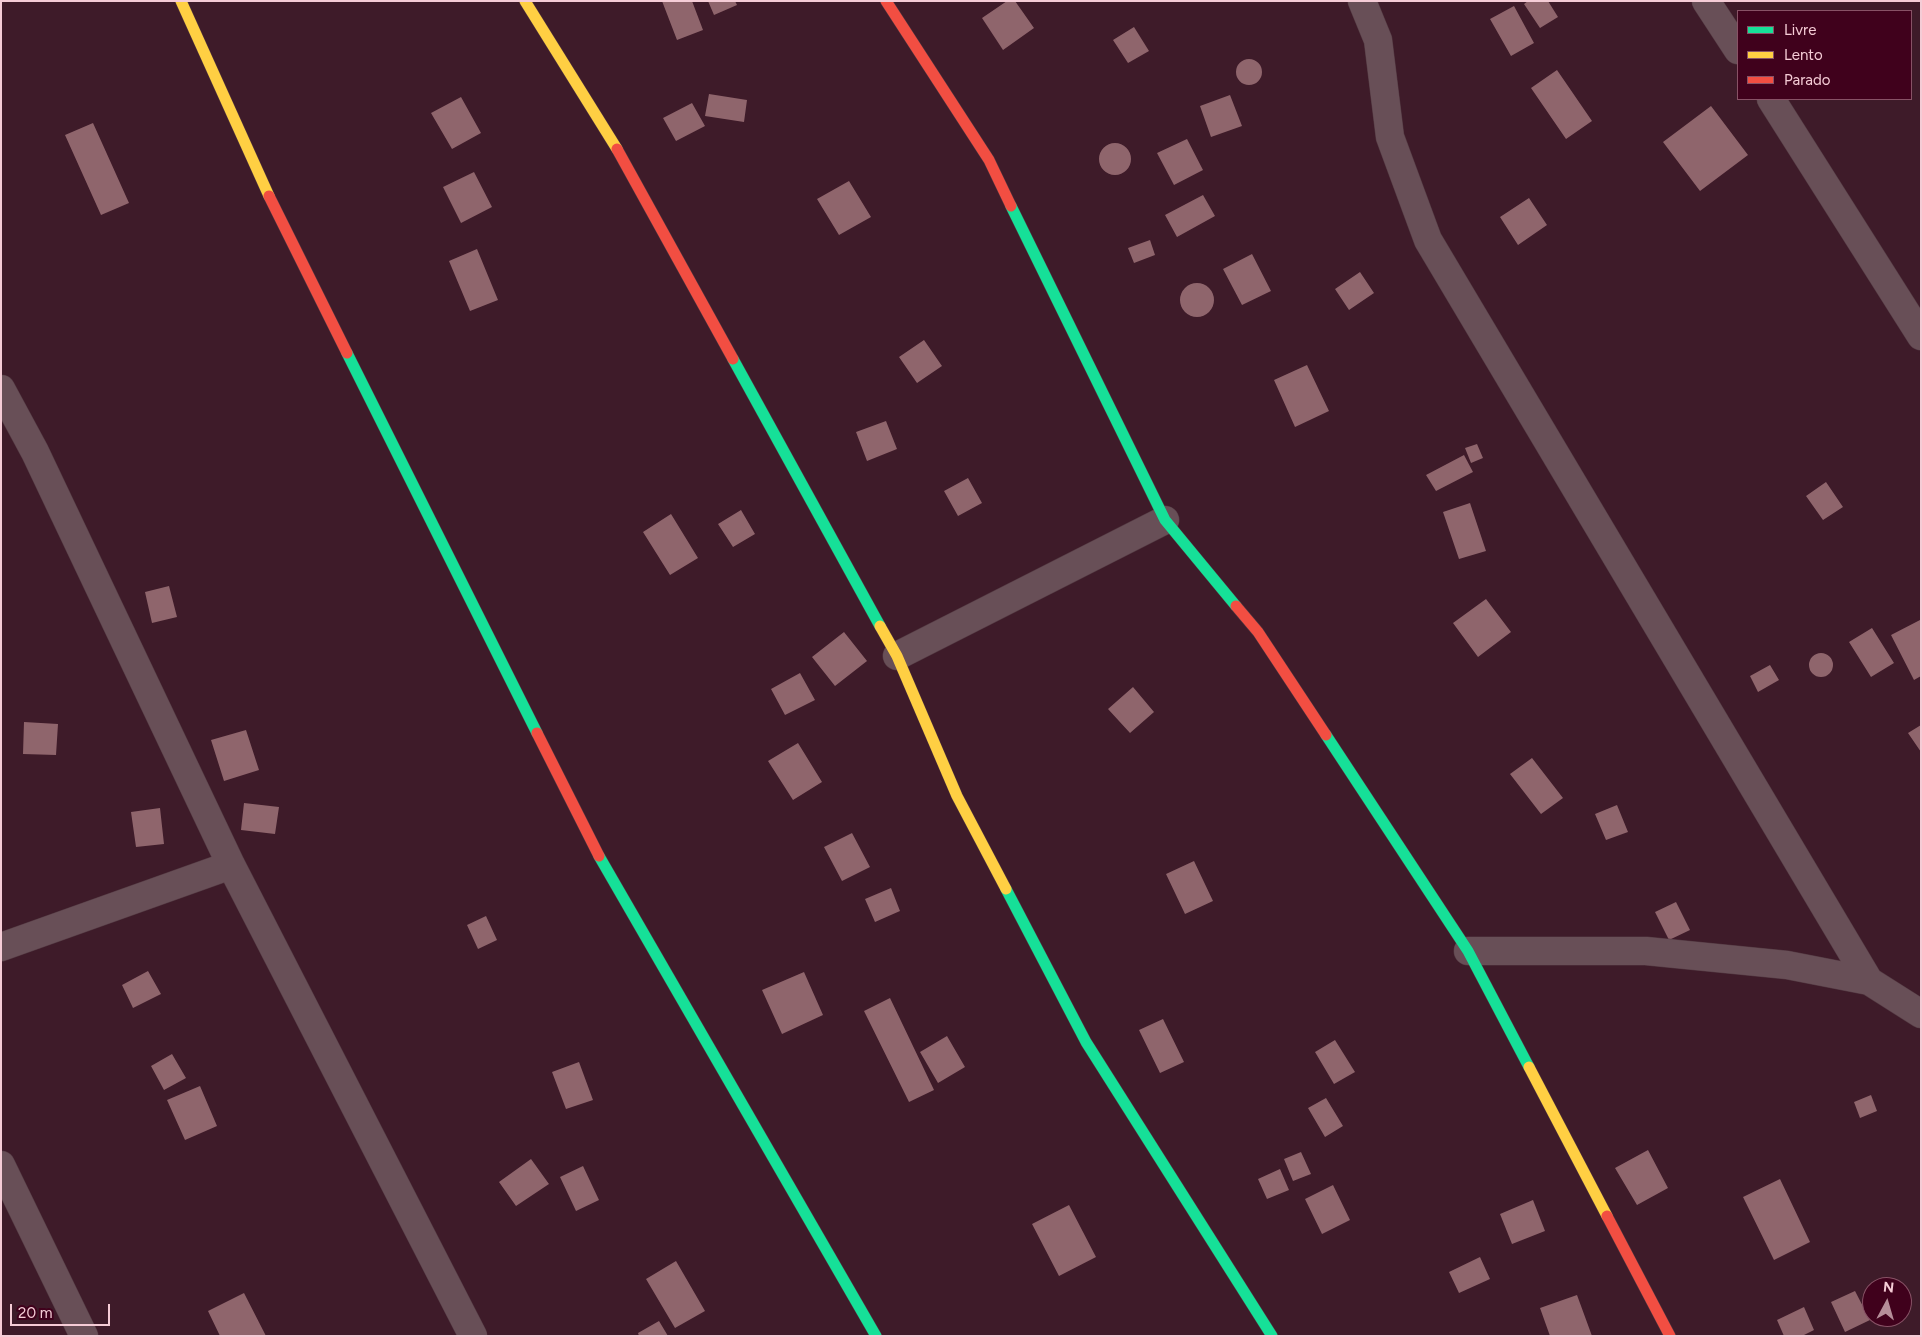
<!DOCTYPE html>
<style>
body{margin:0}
#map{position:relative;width:1922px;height:1337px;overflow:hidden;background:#3e1b29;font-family:Figtree,sans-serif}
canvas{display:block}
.frame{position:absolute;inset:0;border:2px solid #f5ccd6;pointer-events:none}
.legend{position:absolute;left:1737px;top:10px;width:175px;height:90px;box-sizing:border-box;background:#40011c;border:1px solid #885266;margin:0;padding:6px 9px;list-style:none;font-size:15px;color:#f5ccd6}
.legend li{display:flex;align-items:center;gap:10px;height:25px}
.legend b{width:25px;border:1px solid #885266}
.north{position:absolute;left:1862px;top:1277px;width:50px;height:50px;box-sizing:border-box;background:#40011c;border:1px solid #885266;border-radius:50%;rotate:6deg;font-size:14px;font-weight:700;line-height:20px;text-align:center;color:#f5ccd6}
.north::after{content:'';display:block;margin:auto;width:18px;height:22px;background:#b58e99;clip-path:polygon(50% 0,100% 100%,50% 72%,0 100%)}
.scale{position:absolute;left:10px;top:1304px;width:100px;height:22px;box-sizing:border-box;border:2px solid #f5ccd6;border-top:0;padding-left:6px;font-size:15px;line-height:18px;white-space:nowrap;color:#f5ccd6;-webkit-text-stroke:4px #40011c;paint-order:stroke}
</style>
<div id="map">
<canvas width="1922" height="1337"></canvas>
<div class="frame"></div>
<ul class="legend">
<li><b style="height:6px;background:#16e098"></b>Livre</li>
<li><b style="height:6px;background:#ffcf43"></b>Lento</li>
<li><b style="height:6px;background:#f24e42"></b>Parado</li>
</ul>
<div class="north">N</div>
<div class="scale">20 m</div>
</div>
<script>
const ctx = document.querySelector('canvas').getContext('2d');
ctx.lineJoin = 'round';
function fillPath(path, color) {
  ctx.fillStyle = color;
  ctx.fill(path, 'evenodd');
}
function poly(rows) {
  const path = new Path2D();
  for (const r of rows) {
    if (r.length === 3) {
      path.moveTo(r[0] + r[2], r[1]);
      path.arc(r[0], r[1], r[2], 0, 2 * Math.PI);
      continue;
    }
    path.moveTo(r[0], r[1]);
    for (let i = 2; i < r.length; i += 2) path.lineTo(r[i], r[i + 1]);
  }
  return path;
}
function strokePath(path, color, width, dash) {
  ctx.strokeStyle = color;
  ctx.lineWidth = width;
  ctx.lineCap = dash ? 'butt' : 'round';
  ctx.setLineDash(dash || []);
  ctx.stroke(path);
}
const building = poly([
 [662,1,692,1,703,30,677,40],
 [708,1,735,1,737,5,714,15],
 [1007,1,1015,1,1034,28,1003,50,982,18],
 [1528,1,1548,1,1558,17,1540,28,1524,4],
 [1514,6,1534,43,1511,56,1490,19],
 [1134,27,1149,51,1128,63,1113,40],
 [1249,72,13],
 [1557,70,1592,121,1566,139,1531,88],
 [709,94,747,100,744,122,705,116],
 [1230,95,1242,126,1211,137,1200,106],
 [461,97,481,133,452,149,431,113],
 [692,103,705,126,676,141,663,118],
 [1711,106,1748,155,1700,191,1663,142],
 [93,123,129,203,101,215,65,135],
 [1187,139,1203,170,1174,185,1157,153],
 [1115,159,16],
 [474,172,492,207,461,223,443,187],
 [849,181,871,217,839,235,817,199],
 [1203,195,1215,216,1177,237,1165,215],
 [1529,198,1547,225,1518,245,1500,217],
 [1150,240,1155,255,1134,263,1128,248],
 [477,249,498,300,470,311,449,261],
 [1252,254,1271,291,1242,305,1223,269],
 [1360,272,1374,293,1349,310,1335,289],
 [1197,300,17],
 [924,340,942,366,917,383,899,357],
 [1307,365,1329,411,1295,427,1274,380],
 [886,421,897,449,867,461,856,432],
 [1477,444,1483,458,1471,463,1465,448],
 [1464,455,1473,472,1436,491,1426,475],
 [968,478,982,503,958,516,944,491],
 [1826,482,1843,507,1823,520,1806,496],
 [1470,503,1486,551,1459,559,1443,512],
 [741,510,755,534,733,547,718,524],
 [671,514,698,558,670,575,643,532],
 [169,586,177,617,152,623,145,592],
 [1486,599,1511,632,1478,657,1453,623],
 [1920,620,1921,676,1914,680,1891,635],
 [1872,628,1894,663,1871,677,1849,642],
 [844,632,867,661,835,686,812,657],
 [1821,665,12],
 [1770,665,1779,680,1758,692,1750,676],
 [800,673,815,700,785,715,771,689],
 [1133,687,1154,712,1130,733,1108,709],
 [24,722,58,724,56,755,23,754],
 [1921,725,1921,752,1908,733],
 [246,730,259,770,224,781,211,740],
 [798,743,822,782,793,800,768,761],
 [1532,758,1563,798,1541,814,1510,774],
 [244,803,279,807,275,834,241,830],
 [1617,805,1628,832,1606,840,1595,814],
 [160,808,164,844,136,847,131,812],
 [852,833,870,867,842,881,824,847],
 [1194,861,1213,901,1185,914,1166,874],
 [891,888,900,911,875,922,865,899],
 [1676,902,1690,930,1669,940,1655,912],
 [486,916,497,940,478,949,467,925],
 [148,971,161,994,133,1008,122,985],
 [804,972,823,1015,782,1034,762,990],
 [890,998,934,1090,909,1102,864,1011],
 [1163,1019,1184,1062,1160,1073,1139,1030],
 [947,1036,965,1067,938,1083,920,1052],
 [1335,1040,1355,1072,1334,1084,1315,1052],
 [172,1054,186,1078,164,1090,151,1066],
 [579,1062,593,1100,566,1109,552,1072],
 [200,1086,217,1126,185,1140,167,1100],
 [1871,1095,1877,1111,1860,1118,1854,1102],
 [1326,1098,1343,1126,1325,1137,1308,1108],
 [1648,1150,1668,1188,1637,1205,1615,1168],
 [1301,1152,1311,1174,1293,1181,1284,1159],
 [531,1159,549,1184,516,1206,499,1182],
 [583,1166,599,1200,576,1211,560,1177],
 [1280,1169,1289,1190,1267,1199,1258,1179],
 [1780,1179,1810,1242,1774,1260,1743,1197],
 [1333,1185,1350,1220,1322,1234,1305,1199],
 [1533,1200,1545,1231,1512,1244,1500,1214],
 [1069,1205,1096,1257,1059,1276,1032,1224],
 [1480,1257,1490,1279,1459,1293,1449,1272],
 [676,1261,705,1311,675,1328,646,1279],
 [1855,1291,1870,1320,1845,1332,1831,1302],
 [244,1293,266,1336,220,1336,208,1311],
 [1577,1295,1592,1336,1550,1336,1540,1308],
 [1804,1307,1814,1330,1802,1336,1784,1336,1777,1320],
 [659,1321,668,1336,639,1336,638,1333]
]);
const street = poly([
 [1362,1,1378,40,1390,137,1428,240,1869,981],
 [1706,1,1738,50],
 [1771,99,1921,336],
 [1,389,35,452,231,865,473,1336],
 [897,656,1165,520],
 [1,947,231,865],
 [1468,951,1646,951,1787,965,1869,981,1921,1014],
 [1,1165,84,1336]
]);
const fast = poly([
 [1011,206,1165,520,1236,606],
 [347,353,537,733],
 [733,359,880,626],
 [1326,735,1468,951,1529,1067],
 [599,856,876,1336],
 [1006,889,1086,1042,1272,1336]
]);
const slow = poly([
 [181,1,269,196],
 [525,1,617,149],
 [880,626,897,656,957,796,1006,889],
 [1529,1067,1607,1216]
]);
const jam = poly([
 [886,1,989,160,1011,206],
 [617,149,733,359],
 [269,196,347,353],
 [1236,606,1258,632,1326,735],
 [537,733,599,856],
 [1607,1216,1670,1336]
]);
fillPath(building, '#8f656c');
strokePath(street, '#533942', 29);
strokePath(fast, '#533942', 12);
strokePath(slow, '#533942', 12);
strokePath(jam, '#533942', 12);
strokePath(street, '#684f57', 28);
strokePath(fast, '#16e098', 11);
strokePath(slow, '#ffcf43', 11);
strokePath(jam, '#f24e42', 11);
</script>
